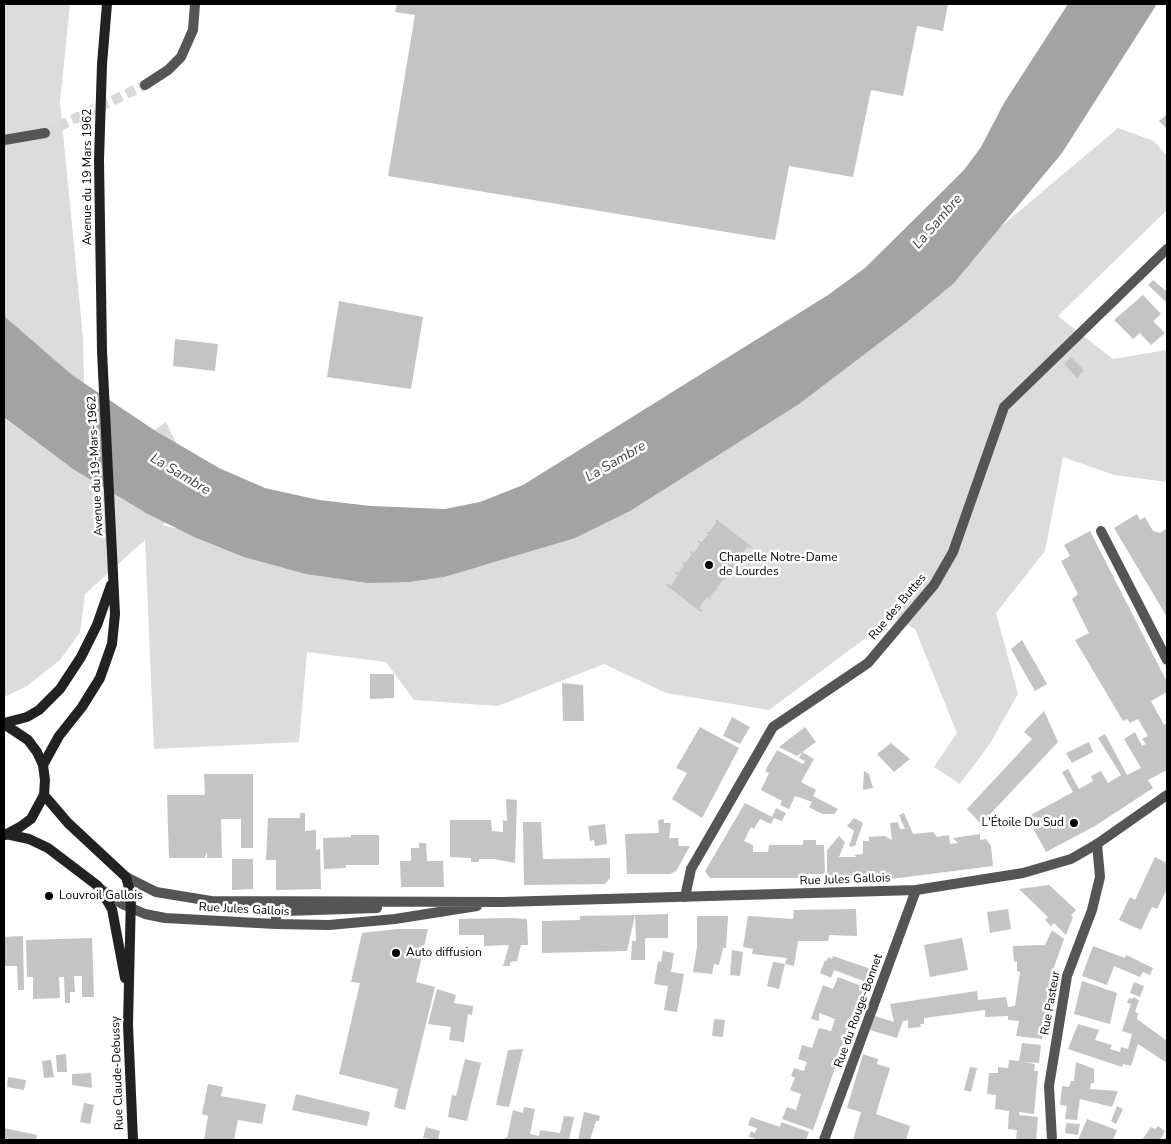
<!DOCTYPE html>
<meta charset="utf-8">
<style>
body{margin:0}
#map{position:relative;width:1171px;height:1144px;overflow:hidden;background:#fff;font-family:"Nunito Sans",sans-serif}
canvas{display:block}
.frame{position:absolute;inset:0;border:5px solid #000;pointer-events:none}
</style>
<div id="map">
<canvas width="1171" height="1144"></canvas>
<div class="frame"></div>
</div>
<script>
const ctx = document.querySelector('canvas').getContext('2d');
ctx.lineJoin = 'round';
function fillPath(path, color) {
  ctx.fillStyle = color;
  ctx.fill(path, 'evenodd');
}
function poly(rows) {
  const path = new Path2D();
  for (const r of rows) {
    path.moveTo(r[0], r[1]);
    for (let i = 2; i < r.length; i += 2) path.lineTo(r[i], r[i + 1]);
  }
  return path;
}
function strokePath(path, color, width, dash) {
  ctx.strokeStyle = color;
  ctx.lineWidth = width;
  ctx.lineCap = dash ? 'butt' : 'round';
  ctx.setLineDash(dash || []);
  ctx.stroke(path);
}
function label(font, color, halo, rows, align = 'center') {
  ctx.font = font + ' "Nunito Sans",sans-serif';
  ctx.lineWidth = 5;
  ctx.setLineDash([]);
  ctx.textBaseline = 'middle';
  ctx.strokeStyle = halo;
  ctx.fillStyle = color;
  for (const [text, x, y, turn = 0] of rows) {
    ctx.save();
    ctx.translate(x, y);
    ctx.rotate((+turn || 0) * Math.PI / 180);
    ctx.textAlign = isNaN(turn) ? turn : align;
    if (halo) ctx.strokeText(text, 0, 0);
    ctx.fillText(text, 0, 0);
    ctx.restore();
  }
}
const green = poly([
 [4,4,70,4,60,102,83,338,86,476,166,422,199,490,162,525,359,573,896,315,1118,128,1154,141,1167,156,1167,210,1058,316,1113,359,1167,350,1167,482,1114,475,1063,457,1045,551,996,613,1018,694,989,745,960,784,934,767,957,733,915,629,894,617,769,710,666,693,604,664,498,706,414,700,386,662,307,652,299,742,154,749,145,540,85,594,80,632,60,660,27,686,4,697]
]);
const water = poly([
 [1068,4,1157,4,1062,153,954,283,907,322,799,404,630,511,575,538,444,577,409,582,368,583,306,574,244,557,194,537,146,513,73,469,4,417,4,316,72,375,154,430,219,468,265,488,319,500,371,506,445,509,480,502,523,485,828,295,865,268,964,170,981,147,1004,103]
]);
const building = poly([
 [397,4,948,4,943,31,917,26,903,96,871,90,853,177,789,166,775,240,388,176,415,15,395,12],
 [1167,114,1167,129,1159,121],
 [1153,280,1167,292,1166,302,1148,285],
 [1143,295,1161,314,1153,321,1165,333,1151,345,1140,333,1133,339,1114,320],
 [339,301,423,317,411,389,327,377],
 [175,339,218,344,215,371,173,366],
 [1071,357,1084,370,1077,378,1064,364],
 [1137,514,1140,520,1145,517,1153,531,1160,533,1167,528,1167,617,1114,528],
 [716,519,752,547,751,549,748,546,741,555,744,558,742,559,740,557,733,566,735,569,732,568,725,577,726,580,724,579,717,587,718,590,716,589,710,597,711,600,707,597,699,608,703,610,701,612,666,585,668,583,671,586,678,576,675,573,676,571,678,573,684,565,682,563,683,562,685,563,692,554,690,553,691,551,694,553,700,544,697,540,702,542,708,534,705,532,709,532,716,523],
 [1090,531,1167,682,1167,692,1151,701,1164,725,1167,723,1167,770,1148,780,1153,788,1095,826,1046,852,1027,817,1073,792,1062,772,1068,769,1079,789,1093,781,1091,776,1101,771,1108,783,1121,775,1098,738,1105,734,1127,775,1141,768,1124,739,1135,732,1142,746,1146,744,1142,739,1148,736,1138,719,1130,723,1127,719,1123,721,1075,640,1089,633,1072,599,1078,594,1061,561,1070,556,1064,545],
 [1022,640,1047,684,1035,691,1011,649],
 [370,674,394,674,394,698,370,699],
 [562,683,583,685,584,721,563,721],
 [1044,711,1058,742,981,824,967,809,1032,739,1024,732],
 [732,717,750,727,740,744,723,736],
 [700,727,739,748,702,818,672,799,687,773,676,768],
 [805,727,816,742,797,756,779,747],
 [1089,742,1093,752,1072,763,1066,753],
 [891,743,910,759,894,772,877,754],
 [777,750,803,764,805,761,799,758,802,752,814,759,801,782,816,790,813,796,838,809,834,814,822,814,809,807,812,802,795,796,789,809,780,805,782,801,761,790,769,773,765,771],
 [864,771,869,774,873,788,863,790],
 [204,774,253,774,253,848,241,848,241,819,221,819,222,858,207,858,207,852,205,858,169,858,167,795,205,795],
 [506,799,517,800,515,863,494,859,479,859,479,862,471,862,471,858,450,857,450,820,491,820,492,831,503,832,503,820,507,821],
 [745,803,772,817,776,808,786,813,782,821,774,818,771,824,760,819,754,829,751,827,744,841,753,845,753,852,768,852,769,845,803,845,803,840,816,840,816,845,824,845,825,874,803,874,803,878,710,878,705,871],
 [300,813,305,813,305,831,316,830,316,850,320,849,321,889,276,890,276,860,266,860,268,818,300,818],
 [904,813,913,834,933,832,937,837,949,835,950,844,958,843,953,838,980,834,980,840,986,839,991,846,993,866,891,879,827,881,827,850,839,836,845,842,839,857,856,857,855,855,863,854,863,841,869,841,869,837,885,836,892,840,890,823,898,822,900,829,905,829,899,815],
 [854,818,863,823,855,846,849,847,854,831,847,826],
 [664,819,664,823,671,823,669,838,678,838,679,846,690,846,676,871,670,874,627,874,625,834,659,833,658,820],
 [523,822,541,822,543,859,610,858,610,878,605,884,524,885],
 [605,824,607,844,595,846,594,840,590,841,588,826],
 [351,835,379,835,379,865,346,865,346,868,324,869,323,838,351,837],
 [419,843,426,843,427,861,443,861,444,887,401,887,400,861,411,861,411,848,419,848],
 [1155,857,1167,863,1167,889,1157,909,1152,907,1141,930,1119,920,1130,897,1135,900],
 [232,859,253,859,253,889,232,890],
 [1049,885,1076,910,1071,915,1073,917,1066,935,1054,923,1051,926,1045,920,1048,917,1019,889],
 [856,909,857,936,829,935,828,941,798,941,794,966,785,964,787,958,752,954,753,949,743,947,748,916,793,919,794,910],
 [1008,909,1011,929,990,933,987,912],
 [668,914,668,938,645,938,645,960,631,960,632,941,636,941,635,915],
 [635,915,627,951,542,953,542,921,580,920,580,916],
 [697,916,728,916,726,948,723,948,719,965,714,964,712,974,693,972,697,947],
 [511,918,527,919,528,945,521,945,517,961,510,962,510,966,503,966,509,945,484,946,484,935,459,935,459,919],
 [397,929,428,929,416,982,435,987,405,1110,394,1107,398,1089,339,1074,360,983,351,982,362,933],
 [1052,930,1064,939,1052,973,1042,1039,1016,1036,1019,1021,1008,1020,1008,1016,985,1017,985,1010,924,1018,924,1024,920,1024,921,1027,908,1028,908,1020,903,1021,897,1038,870,1030,875,1016,894,1022,890,1004,977,991,978,1000,1006,997,1008,1007,1015,1006,1020,972,1017,971,1017,961,1014,962,1013,946,1045,945],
 [23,936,24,990,18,990,17,966,4,966,4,937],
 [92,938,94,997,82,997,82,976,74,976,75,992,70,992,70,1003,65,1003,64,977,59,977,60,998,33,999,33,977,27,977,26,940],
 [962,938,968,970,930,977,924,945],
 [1093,946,1125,958,1126,955,1153,968,1150,975,1143,972,1140,977,1114,966,1107,985,1082,976],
 [732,950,743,952,740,976,730,975],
 [663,951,674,953,671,972,684,974,677,1012,664,1010,668,986,654,984,658,961,661,962],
 [833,956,871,969,866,982,834,970,831,978,820,973,825,960,827,961,828,957,832,959],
 [773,962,785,964,779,989,767,986],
 [838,977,864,987,813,1130,782,1119,787,1107,796,1110,801,1094,790,1090,795,1078,791,1076,794,1068,804,1071,807,1062,798,1059,802,1045,812,1048,819,1028,831,1031,835,1019,819,1013,819,1021,811,1019,823,985,833,989],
 [1082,981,1117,993,1110,1024,1074,1014],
 [1134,982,1144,986,1140,997,1130,993],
 [437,989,456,995,454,1003,473,1006,472,1015,468,1014,464,1042,449,1040,451,1027,428,1024],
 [1133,997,1139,1000,1135,1012,1138,1013,1137,1019,1167,1041,1167,1063,1138,1044,1131,1066,1123,1064,1122,1067,1068,1049,1078,1024,1099,1030,1095,1040,1112,1045,1110,1049,1120,1052,1121,1047,1128,1049,1132,1034,1122,1031,1131,1004,1127,1003,1129,998,1133,999],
 [714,1019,725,1020,723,1037,712,1036],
 [1022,1043,1041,1045,1039,1063,1022,1062,1035,1064,1034,1071,1038,1071,1034,1114,1019,1112,1019,1115,1038,1117,1036,1140,1016,1140,1017,1130,1008,1129,1009,1111,995,1109,996,1095,987,1094,989,1073,998,1073,998,1067,1008,1068,1009,1060,1019,1061],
 [523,1049,509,1107,496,1105,508,1050],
 [66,1054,67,1072,57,1072,56,1055],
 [863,1054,878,1059,877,1064,890,1068,876,1114,910,1126,906,1140,853,1140,861,1112,847,1108],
 [465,1059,481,1063,467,1121,448,1117,452,1095,456,1096],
 [51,1060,54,1077,44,1078,42,1061],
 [1076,1062,1094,1069,1094,1083,1091,1083,1090,1089,1118,1091,1112,1107,1080,1099,1077,1120,1065,1119,1067,1106,1060,1105,1062,1086,1069,1087,1071,1081,1074,1081],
 [970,1067,977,1068,971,1092,964,1090],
 [91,1073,92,1088,72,1085,72,1074],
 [8,1077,26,1080,24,1090,7,1087],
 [208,1084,223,1087,221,1096,266,1104,262,1124,238,1120,234,1140,204,1140,208,1116,202,1114],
 [296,1094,370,1112,367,1126,292,1110],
 [84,1103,94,1105,90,1124,80,1122],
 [1117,1106,1123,1109,1116,1124,1111,1121],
 [524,1107,535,1109,530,1134,539,1136,540,1130,560,1133,564,1116,574,1117,569,1140,504,1140,505,1138,507,1138,513,1110,523,1113],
 [584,1112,600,1116,599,1121,596,1121,590,1140,578,1140],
 [751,1117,780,1127,781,1122,809,1132,806,1140,760,1140,749,1137,751,1131,755,1133,757,1128,748,1125],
 [1087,1119,1117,1130,1113,1140,1078,1140],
 [1066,1123,1080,1124,1078,1135,1065,1133],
 [1158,1126,1165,1131,1160,1140,1142,1140,1151,1127,1155,1129],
 [426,1127,440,1131,438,1140,423,1138],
 [4,1128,37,1135,36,1140,4,1140]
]);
const minorTunnel = poly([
 [45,133,145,85]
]);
const minor = poly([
 [145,85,168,70,181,57,193,30,195,4],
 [4,140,45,133],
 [1101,531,1167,660],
 [685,897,691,869,773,727,868,663,934,585,953,552,1004,407,1167,249],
 [824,1140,916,890],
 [1052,1140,1049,1086,1067,976,1092,910,1100,877,1097,844]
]);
const tertiary = poly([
 [126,877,156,892,211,901,502,902,916,890,1023,873,1071,859,1097,844,1167,795],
 [98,887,122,904,145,914,165,918,276,924,329,925,395,919,477,906],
 [276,924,276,916,279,912,285,911,377,908]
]);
const secondary = poly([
 [4,723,27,717,39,710,60,689,81,657,97,625,111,585],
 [4,724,28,740,37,752,43,765,45,780,44,795,31,819,20,827,5,835],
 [43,765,59,736,82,707,100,678,112,644,115,614,102,351,99,160,102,64,107,4],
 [44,795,68,823,126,877,131,895,128,1025,133,1140],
 [6,834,29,839,48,848,98,886,112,909,125,978]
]);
const markers = [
 [709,565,5,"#000"],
 [1074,823,5,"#000"],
 [49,896,5,"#000"],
 [396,953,5,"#000"]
];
const streetNames = [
 ["Avenue du 19 Mars 1962",88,177,-90],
 ["Avenue du 19-Mars-1962",96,466,-93],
 ["Rue des Buttes",898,607,-50],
 ["Rue Jules Gallois",845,880,-2],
 ["Rue Jules Gallois",244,910,3],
 ["Rue Pasteur",1051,1003,-80],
 ["Rue du Rouge-Bonnet",859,1011,-70],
 ["Rue Claude-Debussy",118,1073,-92]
];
const poiNames = [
 ["Chapelle Notre-Dame",719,558],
 ["de Lourdes",719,572],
 ["L'Étoile Du Sud",1064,823,"right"],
 ["Louvroil Gallois",59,896],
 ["Auto diffusion",406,953]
];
const waterNames = [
 ["La Sambre",938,222,-49],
 ["La Sambre",616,462,-30],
 ["La Sambre",180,475,31]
];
fillPath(green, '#dcdcdc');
fillPath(water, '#a3a3a3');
fillPath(building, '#c4c4c4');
strokePath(minorTunnel, '#d9d9d9', 10, [10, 5]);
strokePath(minor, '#555', 10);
strokePath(tertiary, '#555', 10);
strokePath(secondary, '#222', 10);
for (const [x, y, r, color] of markers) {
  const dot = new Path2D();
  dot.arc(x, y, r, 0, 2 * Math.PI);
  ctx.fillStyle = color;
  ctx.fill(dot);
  strokePath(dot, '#fff', 2);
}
label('12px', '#000', '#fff', streetNames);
label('12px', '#000', '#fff', poiNames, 'left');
label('italic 14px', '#444', '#fff', waterNames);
</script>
